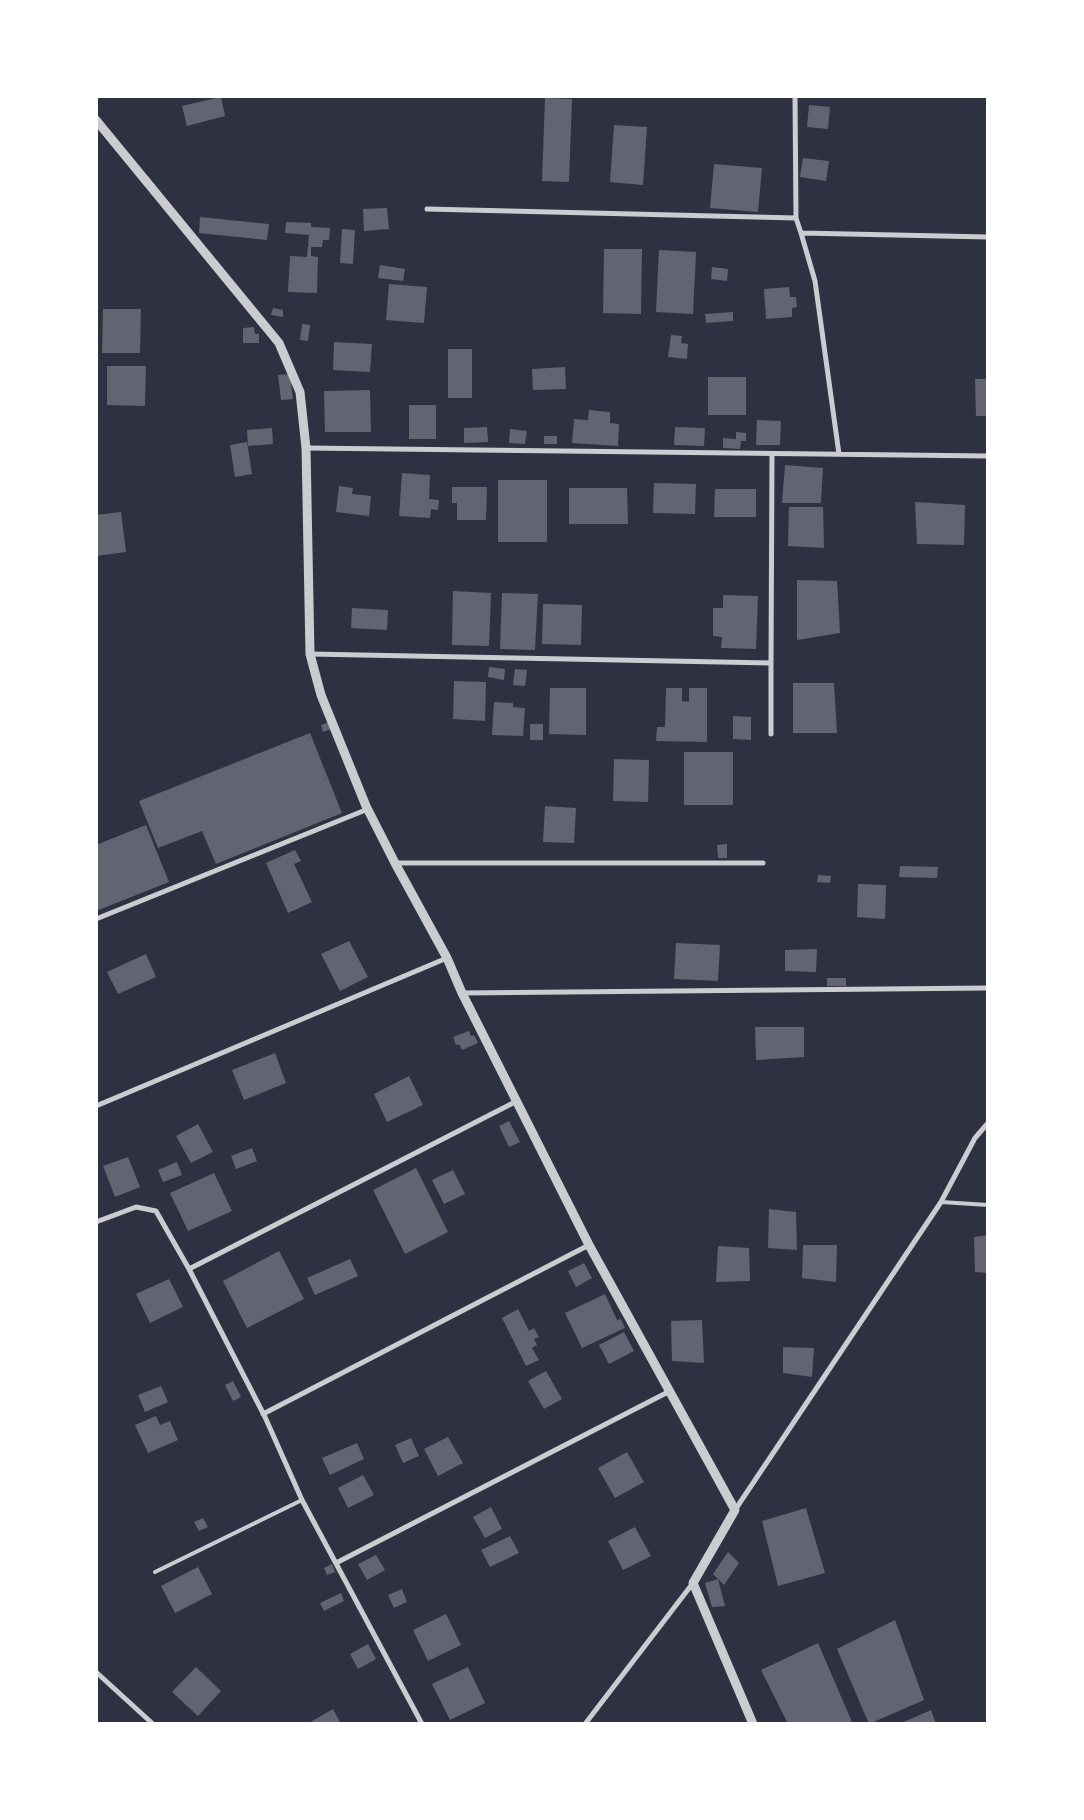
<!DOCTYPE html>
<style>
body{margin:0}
#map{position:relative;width:1084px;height:1820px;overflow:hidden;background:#2d3142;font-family:Jost,sans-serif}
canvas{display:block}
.frame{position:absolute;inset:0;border:98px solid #fff;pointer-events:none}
</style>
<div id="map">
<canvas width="1084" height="1820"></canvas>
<div class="frame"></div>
</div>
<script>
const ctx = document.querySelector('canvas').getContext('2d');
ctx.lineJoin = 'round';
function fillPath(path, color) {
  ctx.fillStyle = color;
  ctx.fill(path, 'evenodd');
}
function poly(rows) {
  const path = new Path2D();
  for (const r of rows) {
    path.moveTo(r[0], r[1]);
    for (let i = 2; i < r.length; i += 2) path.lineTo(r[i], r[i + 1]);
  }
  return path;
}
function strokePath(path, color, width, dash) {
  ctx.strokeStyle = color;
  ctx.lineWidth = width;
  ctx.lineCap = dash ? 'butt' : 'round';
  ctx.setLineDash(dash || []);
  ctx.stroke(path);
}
const building = poly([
 [221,97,225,116,187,126,182,106],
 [545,98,572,99,569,182,542,181],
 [809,105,830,107,828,129,807,127],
 [614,125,647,127,643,185,610,182],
 [803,158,829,161,826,181,800,177],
 [714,164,762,168,758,212,710,208],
 [387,208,389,229,364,231,363,209],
 [200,217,269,224,267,240,199,233],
 [286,222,311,223,311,227,330,228,329,240,323,240,322,247,311,247,311,256,318,257,317,293,288,292,290,256,307,257,309,235,285,233],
 [342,229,355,230,353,264,340,263],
 [604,249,642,249,641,314,603,313],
 [659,250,696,252,693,314,656,312],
 [380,265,405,269,403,281,378,278],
 [712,267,728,269,727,281,711,279],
 [389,284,427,287,424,323,386,320],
 [789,287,790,297,796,297,797,307,792,308,792,317,766,319,764,289],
 [273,308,283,310,283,317,271,315],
 [103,309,141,309,140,353,102,353],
 [733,312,733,321,706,323,705,314],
 [302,324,310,325,308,341,300,340],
 [254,327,255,334,259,334,259,343,243,343,243,328],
 [671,335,682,336,681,343,688,344,687,359,668,357],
 [334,342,372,344,370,372,333,370],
 [448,349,472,349,472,398,448,398],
 [107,366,146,366,145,406,107,405],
 [565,367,566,389,533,390,532,369],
 [290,374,293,399,281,400,278,375],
 [708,377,746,377,746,415,708,415],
 [975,379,988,379,988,416,976,416],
 [370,390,371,432,325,432,324,391],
 [409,405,436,405,436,439,409,439],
 [589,410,610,412,610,423,619,424,618,446,572,443,574,419,588,420],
 [757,420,781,421,780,445,756,445],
 [487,427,488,442,464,443,464,428],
 [675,427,705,428,704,446,674,445],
 [272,428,273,444,248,446,247,430],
 [510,429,527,431,525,444,509,443],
 [736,432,746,433,746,441,741,441,740,449,723,448,723,438,736,439],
 [544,436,557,436,557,444,544,444],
 [247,442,252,474,235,477,230,445],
 [785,465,823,468,821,503,782,503],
 [402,473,430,475,429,499,439,500,438,510,431,509,430,518,399,516],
 [498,480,547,480,547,542,498,542],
 [654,483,696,484,695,514,653,513],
 [339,486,353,488,352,494,371,496,369,516,336,512],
 [452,487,487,487,486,520,457,520,457,503,452,503],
 [569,488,627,488,628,524,569,524],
 [715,489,756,489,756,517,714,517],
 [915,502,965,505,964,545,917,544],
 [789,507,823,507,824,548,788,546],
 [121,512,126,552,96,556,96,515],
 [797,580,837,581,840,633,797,640],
 [453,591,491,593,489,646,452,645],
 [502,593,538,594,535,650,500,649],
 [723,595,758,596,756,649,721,648,722,637,713,636,713,608,723,608],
 [543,604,582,605,581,645,542,644],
 [352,608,388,610,387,630,351,628],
 [489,667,505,669,504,680,488,677],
 [515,669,527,670,525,686,513,685],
 [454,681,486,682,485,721,453,719],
 [793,683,834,683,837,733,793,733],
 [550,688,586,688,586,735,549,734],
 [666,688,682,688,682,701,689,702,689,688,707,688,707,742,656,741,657,727,665,727],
 [494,702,513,703,513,707,525,708,523,736,492,735],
 [733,716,751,717,751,740,733,739],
 [329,722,331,729,323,732,321,725],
 [530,724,543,724,543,740,530,740],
 [310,733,342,813,216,864,202,831,158,848,139,801],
 [684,752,733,752,733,805,684,805],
 [614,759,649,760,648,802,613,801],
 [545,806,576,808,574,843,543,842],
 [146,825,169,882,96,911,96,845],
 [727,844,727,858,718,858,717,845],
 [295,850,301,861,294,864,312,902,288,913,266,863],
 [900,866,938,867,937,878,899,877],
 [818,875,831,876,830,883,817,882],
 [858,884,886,885,885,919,857,917],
 [349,941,368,977,340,991,321,954],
 [676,943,720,945,718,981,674,979],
 [817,949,816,972,785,971,785,950],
 [146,954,156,977,118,994,107,972],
 [827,978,846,978,846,986,827,986],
 [755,1027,804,1027,804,1057,756,1060],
 [469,1031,471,1036,474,1035,478,1043,462,1050,459,1044,456,1045,453,1037],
 [275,1053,286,1083,244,1100,232,1070],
 [409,1076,423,1105,387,1122,374,1094],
 [509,1121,520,1142,509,1147,499,1126],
 [198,1124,213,1152,191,1163,176,1136],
 [252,1148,257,1161,236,1169,231,1156],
 [128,1157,140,1187,115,1197,103,1166],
 [177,1162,182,1175,163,1182,158,1170],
 [416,1168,448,1232,405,1254,373,1190],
 [453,1170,465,1194,444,1204,432,1180],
 [214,1173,232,1211,188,1231,170,1193],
 [769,1209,796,1212,797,1250,768,1248],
 [988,1235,988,1273,975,1272,974,1237],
 [803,1245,837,1245,836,1282,802,1278],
 [718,1246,749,1248,750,1281,716,1282],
 [279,1251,304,1299,247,1328,223,1281],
 [350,1259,358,1276,315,1295,307,1278],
 [584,1263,592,1278,576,1287,568,1271],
 [169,1279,183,1307,150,1323,136,1294],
 [605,1294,617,1320,621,1319,625,1328,582,1348,565,1313],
 [518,1309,529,1331,534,1328,539,1337,534,1339,537,1345,532,1348,539,1360,526,1366,502,1318],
 [702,1320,704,1363,672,1361,671,1321],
 [624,1332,634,1351,609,1364,599,1345],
 [783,1347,814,1348,812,1377,783,1373],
 [546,1371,562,1399,544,1409,528,1381],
 [233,1381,241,1397,233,1401,225,1385],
 [161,1386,168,1402,145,1412,138,1395],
 [156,1416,160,1425,170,1421,178,1440,148,1453,135,1425],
 [448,1437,463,1463,438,1476,424,1449],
 [411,1438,419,1456,403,1463,395,1445],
 [357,1443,364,1459,330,1475,322,1458],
 [627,1452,644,1482,615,1498,598,1468],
 [363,1475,374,1495,348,1508,338,1488],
 [491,1507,502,1529,485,1538,473,1517],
 [806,1508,825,1573,778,1586,762,1521],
 [203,1518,208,1527,199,1531,194,1522],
 [635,1527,651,1556,623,1570,608,1541],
 [510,1536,519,1553,490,1567,481,1550],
 [728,1552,739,1563,724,1585,713,1574],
 [376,1555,385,1570,367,1580,358,1564],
 [332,1564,335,1572,327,1575,324,1568],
 [198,1567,212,1594,175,1613,161,1586],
 [718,1579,725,1606,712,1607,705,1583],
 [402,1589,407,1602,394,1608,388,1595],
 [341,1593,344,1601,324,1611,320,1603],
 [446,1614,461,1645,428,1661,413,1630],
 [895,1620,924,1700,869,1724,837,1649],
 [818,1643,852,1722,848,1724,788,1724,761,1670],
 [368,1644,376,1659,358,1669,350,1654],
 [196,1667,221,1691,198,1716,172,1692],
 [468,1667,485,1703,450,1720,432,1684],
 [333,1709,341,1724,307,1724],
 [931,1710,936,1724,899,1724]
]);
const service = poly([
 [941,1202,988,1205],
 [155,1572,302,1500]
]);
const minor = poly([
 [795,96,796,218],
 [427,209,796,218,801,233,988,237],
 [801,233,815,281,839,454],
 [306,448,988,456],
 [310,654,771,663,771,734],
 [771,663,772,454],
 [395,863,763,863],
 [96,919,368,809],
 [462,993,988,988],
 [96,1106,447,958],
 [96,1222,136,1207,156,1211,189,1269,265,1417,302,1500,422,1724],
 [189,1269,517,1101],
 [263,1414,589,1245],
 [735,1510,941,1202,975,1138,988,1123],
 [336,1563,670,1391],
 [96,1672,153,1724],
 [585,1724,693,1583]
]);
const tertiary = poly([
 [96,120,279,343,300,392,306,448,310,654,321,695,366,806,395,863,447,958,462,993,589,1245,735,1510,693,1583,753,1724]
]);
fillPath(building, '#626471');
strokePath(service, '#caccd0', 4);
strokePath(minor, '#caccd0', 5);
strokePath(tertiary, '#caccd0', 9);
</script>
